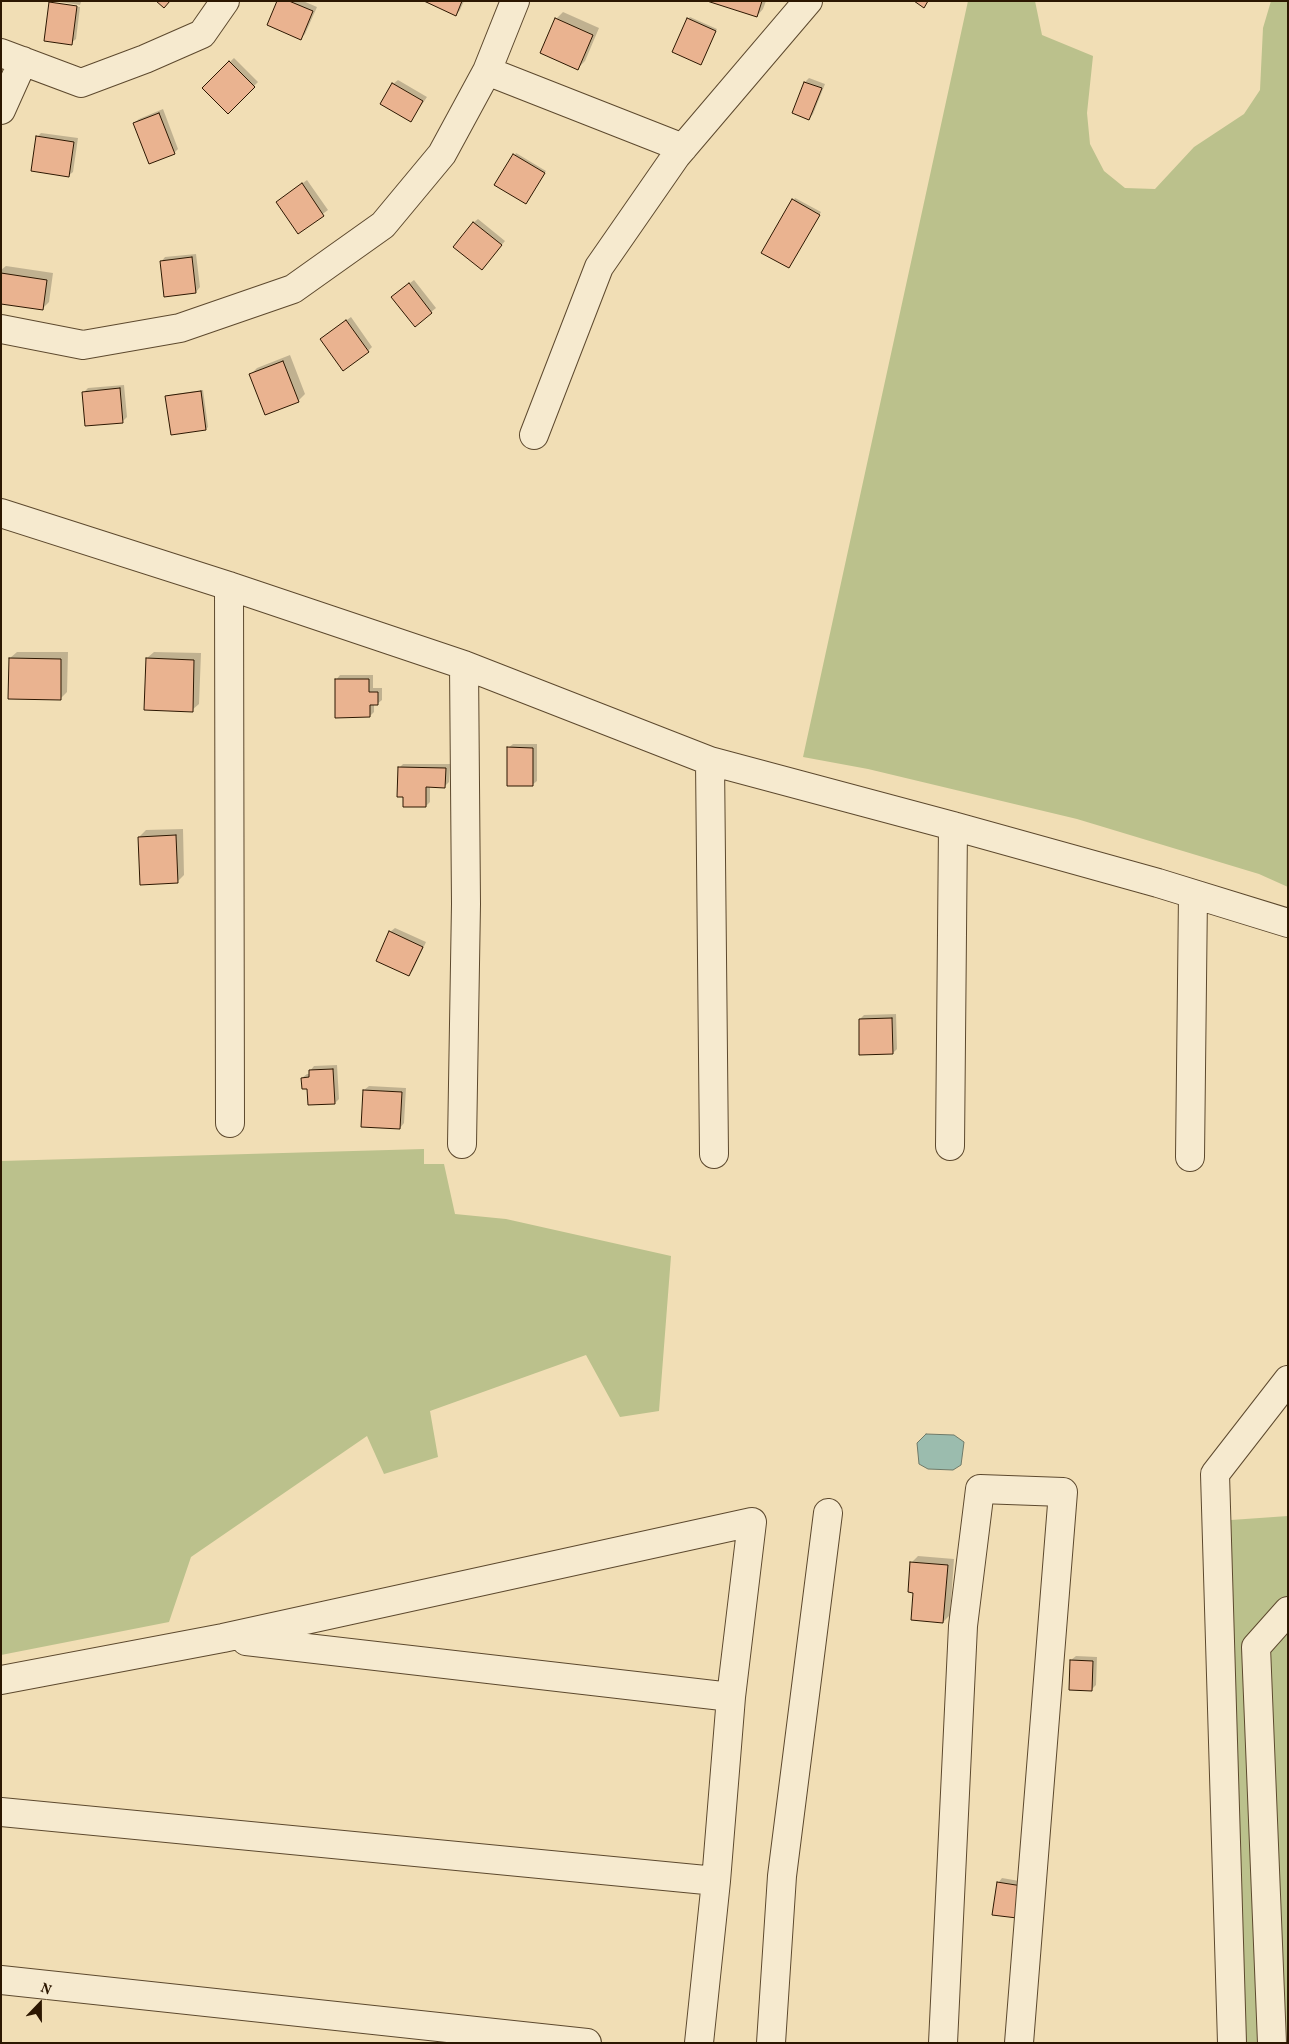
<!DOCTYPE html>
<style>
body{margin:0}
#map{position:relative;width:1289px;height:2044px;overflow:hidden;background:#f1deb5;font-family:Vollkorn,serif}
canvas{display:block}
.frame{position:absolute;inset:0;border:2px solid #2c1701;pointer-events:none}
.north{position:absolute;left:15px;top:1979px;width:50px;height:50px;-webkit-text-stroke:4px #f6eacf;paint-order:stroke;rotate:22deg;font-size:14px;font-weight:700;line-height:20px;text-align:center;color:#2c1701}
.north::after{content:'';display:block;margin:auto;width:18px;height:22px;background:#2c1701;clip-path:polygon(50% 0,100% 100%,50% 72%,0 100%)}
</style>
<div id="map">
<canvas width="1289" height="2044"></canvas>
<div class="frame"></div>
<div class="north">N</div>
</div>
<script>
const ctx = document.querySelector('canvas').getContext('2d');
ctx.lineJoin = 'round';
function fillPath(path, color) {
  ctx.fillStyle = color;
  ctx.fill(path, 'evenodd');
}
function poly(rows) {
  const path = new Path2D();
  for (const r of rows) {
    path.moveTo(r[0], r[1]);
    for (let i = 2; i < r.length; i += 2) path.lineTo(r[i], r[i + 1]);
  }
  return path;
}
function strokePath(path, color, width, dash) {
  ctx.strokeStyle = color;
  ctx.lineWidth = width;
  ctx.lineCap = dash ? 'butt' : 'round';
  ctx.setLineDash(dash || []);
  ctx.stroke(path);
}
const green = poly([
 [968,1,1035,1,1042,35,1093,56,1087,113,1090,144,1104,171,1125,188,1155,189,1194,147,1244,114,1260,90,1263,28,1271,1,1288,1,1288,887,1259,874,1077,819,868,769,803,757],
 [424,1149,424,1164,444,1164,455,1214,506,1219,671,1256,659,1411,620,1417,586,1355,430,1411,438,1457,384,1474,367,1436,191,1557,169,1622,1,1655,1,1161],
 [1288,1516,1288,2043,1244,2043,1231,1520]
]);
const water = poly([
 [926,1434,954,1435,964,1442,961,1465,953,1470,928,1469,919,1464,917,1443,926,1434]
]);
const shadow = poly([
 [52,1,52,4,80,7,76,39,71,43,50,3],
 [54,1,78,1,81,2,80,5],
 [279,1,303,1,317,7,305,34,301,38],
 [464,1,460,10,456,15,425,2],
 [712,1,766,1,763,9,757,16],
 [563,12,599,28,585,61,578,68,556,19],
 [690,17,717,29,701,64,688,19],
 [234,58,258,82,228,112,203,88],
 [809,78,825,84,813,114,809,119,805,82],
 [398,80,427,97,411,120,393,84],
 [163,109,178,149,174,153,134,123,139,119],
 [41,133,78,138,73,172,68,176,37,137],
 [516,153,546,171,527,201,496,185],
 [307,180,328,210,298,232,277,202],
 [795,198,821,212,789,267,763,252],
 [478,219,505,241,486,264,473,223],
 [196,254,200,287,196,292,161,262,165,257],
 [6,266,53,273,49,302,42,309,1,303,1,270],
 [414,280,436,308,431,312,397,293],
 [351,317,372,347,368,351,321,339],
 [290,355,305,394,298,401,250,375,257,368],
 [124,385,127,417,123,421,83,393,88,388],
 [203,390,208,427,206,429,167,397,169,395],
 [17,652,68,652,67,692,60,699,10,658],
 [154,652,201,653,199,704,192,710,147,658],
 [340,675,373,675,373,688,382,688,382,700,377,704,374,704,374,712,370,716,336,680],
 [513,744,537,744,537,781,532,785,508,748],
 [403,764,450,764,449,782,445,786,430,786,430,802,426,806,399,768],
 [183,829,184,875,177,882,139,837,146,830],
 [395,928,426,942,413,970,409,975,390,932],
 [896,1014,897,1049,893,1053,860,1019,864,1015],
 [337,1065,339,1099,335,1103,302,1078,307,1074,310,1074,310,1071,314,1066],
 [369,1086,406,1088,404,1123,400,1128,364,1090],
 [918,1556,954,1559,950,1615,943,1622,914,1591,911,1563],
 [1076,1656,1097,1657,1096,1685,1092,1689,1071,1660],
 [1002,1878,1025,1882,1021,1913,998,1883]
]);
const building = poly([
 [156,1,170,1,164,8,156,1],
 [277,1,289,1,313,11,301,40,267,25,277,1],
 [424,1,462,1,456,16,424,1],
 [707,1,762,1,757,17,707,1],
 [914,1,928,1,924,8,914,1],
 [49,2,77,6,72,45,44,41,49,2],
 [555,18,593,35,578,70,540,53,555,18],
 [687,18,716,31,701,65,672,52,687,18],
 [229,61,255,87,228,114,202,88,229,61],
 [804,82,822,88,809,120,792,113,804,82],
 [392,83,423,101,411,122,380,104,392,83],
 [159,113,175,154,149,164,133,123,159,113],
 [36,136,74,142,69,177,31,171,36,136],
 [513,154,545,173,526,204,494,185,513,154],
 [302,183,324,216,298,234,276,202,302,183],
 [792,199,820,215,789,268,761,253,792,199],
 [473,222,502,245,482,270,453,247,473,222],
 [192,257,196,293,164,297,160,261,192,257],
 [1,273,47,280,43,310,1,304,1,273],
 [409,283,432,313,415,327,391,297,409,283],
 [346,320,369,352,343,371,320,339,346,320],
 [283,361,299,402,265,415,249,374,283,361],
 [120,388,123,423,85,426,82,392,120,388],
 [201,391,206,430,171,435,165,396,201,391],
 [9,658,61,659,61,700,8,699,9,658],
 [146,658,194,660,193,712,144,710,146,658],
 [335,679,369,679,369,692,378,692,378,705,370,705,370,717,335,718,335,679],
 [507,747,533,748,533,786,507,786,507,747],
 [398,767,446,768,445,788,426,787,426,807,403,807,403,797,397,797,398,767],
 [176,835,178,883,140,885,138,837,176,835],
 [389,931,423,947,409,976,376,961,389,931],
 [892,1018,893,1054,859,1055,859,1019,892,1018],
 [333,1069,335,1104,308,1105,307,1089,302,1089,301,1078,309,1077,309,1070,333,1069],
 [363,1090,402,1092,400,1129,361,1127,363,1090],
 [910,1562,948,1565,943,1623,911,1620,913,1593,908,1592,910,1562],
 [1070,1660,1093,1661,1092,1691,1069,1690,1070,1660],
 [997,1882,1022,1886,1017,1918,992,1915,997,1882]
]);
const minor = poly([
 [1,53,81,83,145,59,202,34,225,1],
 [487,71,683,148],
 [1,110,23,61],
 [1,329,83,345,180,328,293,289,383,225,442,154,487,71,515,1],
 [534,435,599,267,676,156,808,1],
 [1,513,229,586,464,665,710,761,953,826,1158,883,1288,923],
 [229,586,230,1123],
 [710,761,714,1154],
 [462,1144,466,904,464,665],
 [950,1146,953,826],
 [1190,1157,1193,894],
 [246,1641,731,1697],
 [1,1680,223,1638,752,1522,731,1697,716,1881,699,2043],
 [1,1812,716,1881],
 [1,1980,587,2043],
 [771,2043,782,1876,828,1513],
 [943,2043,963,1626,980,1489,1063,1492,1019,2043],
 [1232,2043,1215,1474,1288,1380],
 [1272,2043,1256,1647,1288,1611]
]);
fillPath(green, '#bbc18c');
fillPath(water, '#9bbcae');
strokePath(water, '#6f7a69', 1);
fillPath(shadow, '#0003');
fillPath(building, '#eab390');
strokePath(building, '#2c1701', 1);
strokePath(minor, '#5d492e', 30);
strokePath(minor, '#f6eacf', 28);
</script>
